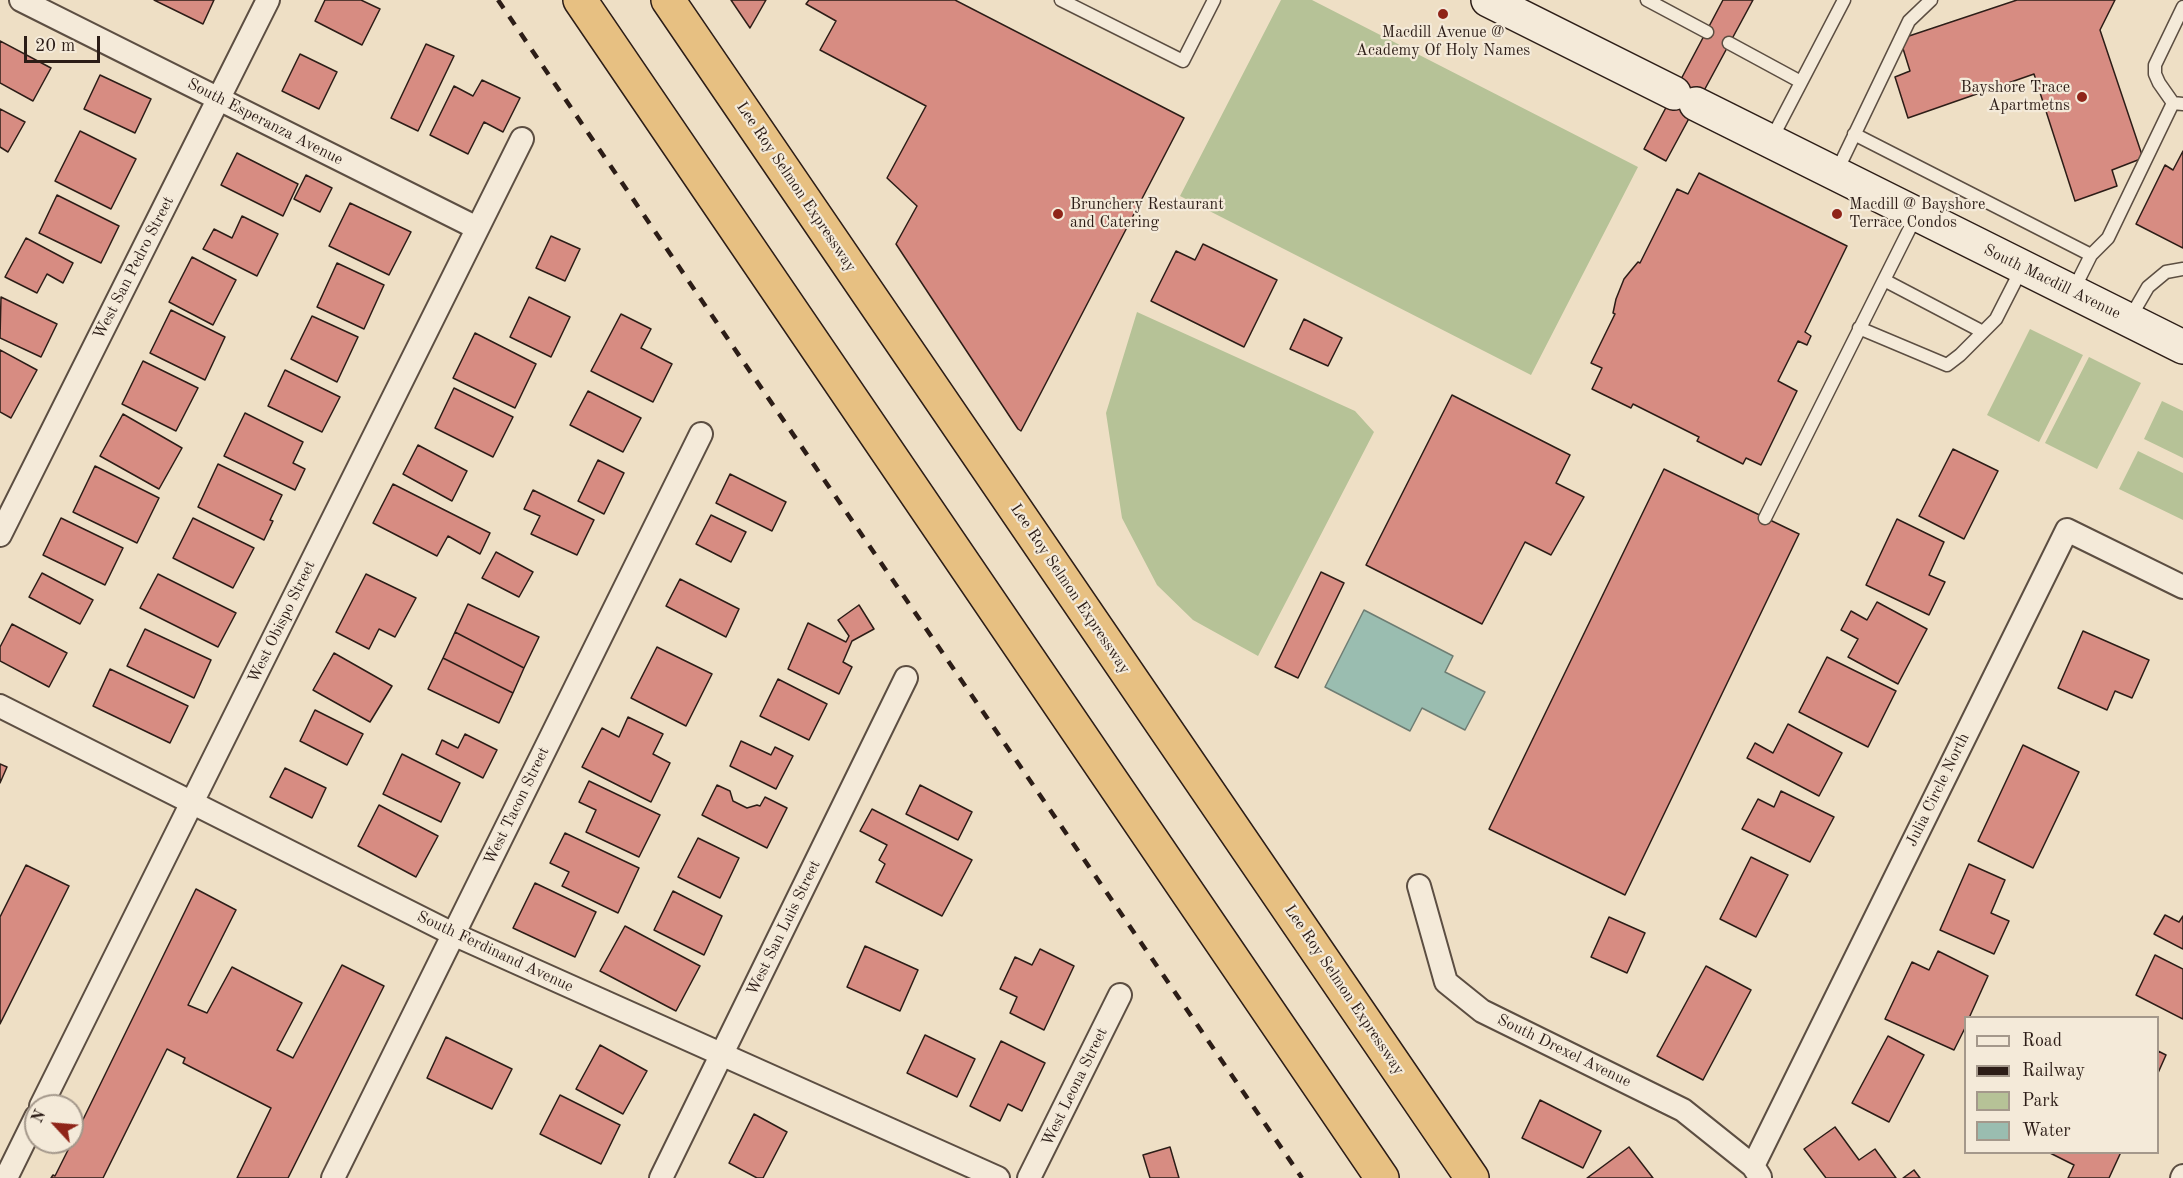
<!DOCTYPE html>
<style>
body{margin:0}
#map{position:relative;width:2183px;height:1178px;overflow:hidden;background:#eedfc5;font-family:"Old Standard TT",serif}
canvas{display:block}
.legend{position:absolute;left:1964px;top:1016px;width:195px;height:138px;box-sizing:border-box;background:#f4ead9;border:2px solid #a4988b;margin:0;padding:8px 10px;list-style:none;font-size:18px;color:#2c1d17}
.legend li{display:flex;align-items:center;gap:12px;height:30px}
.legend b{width:30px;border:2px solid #a4988b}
.north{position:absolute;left:24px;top:1094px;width:60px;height:60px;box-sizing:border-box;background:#f4ead9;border:2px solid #a4988b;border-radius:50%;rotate:296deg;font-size:16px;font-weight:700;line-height:24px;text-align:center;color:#2c1d17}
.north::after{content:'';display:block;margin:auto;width:21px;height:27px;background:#8f2418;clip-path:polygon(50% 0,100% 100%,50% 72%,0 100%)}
.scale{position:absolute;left:24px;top:36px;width:76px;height:27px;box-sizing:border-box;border:3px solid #2c1d17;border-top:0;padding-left:8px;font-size:18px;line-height:21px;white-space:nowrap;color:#2c1d17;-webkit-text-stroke:4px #f4ead9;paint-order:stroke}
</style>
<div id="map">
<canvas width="2183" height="1178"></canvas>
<ul class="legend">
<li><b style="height:8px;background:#f4ead9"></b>Road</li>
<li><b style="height:8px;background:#2c1d17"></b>Railway</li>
<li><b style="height:16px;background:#b6c297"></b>Park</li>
<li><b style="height:16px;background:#9abdb0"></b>Water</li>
</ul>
<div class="north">N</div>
<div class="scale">20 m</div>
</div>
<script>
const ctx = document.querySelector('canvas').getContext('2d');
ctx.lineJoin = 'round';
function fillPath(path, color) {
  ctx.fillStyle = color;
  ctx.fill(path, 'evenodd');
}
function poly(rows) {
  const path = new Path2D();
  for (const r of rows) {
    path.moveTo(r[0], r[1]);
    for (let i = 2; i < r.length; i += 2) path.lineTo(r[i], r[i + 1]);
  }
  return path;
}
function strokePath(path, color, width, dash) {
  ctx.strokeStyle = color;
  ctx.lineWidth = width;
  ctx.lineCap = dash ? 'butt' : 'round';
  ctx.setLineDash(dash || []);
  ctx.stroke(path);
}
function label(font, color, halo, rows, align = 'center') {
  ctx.font = font + ' "Old Standard TT",serif';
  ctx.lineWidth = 4.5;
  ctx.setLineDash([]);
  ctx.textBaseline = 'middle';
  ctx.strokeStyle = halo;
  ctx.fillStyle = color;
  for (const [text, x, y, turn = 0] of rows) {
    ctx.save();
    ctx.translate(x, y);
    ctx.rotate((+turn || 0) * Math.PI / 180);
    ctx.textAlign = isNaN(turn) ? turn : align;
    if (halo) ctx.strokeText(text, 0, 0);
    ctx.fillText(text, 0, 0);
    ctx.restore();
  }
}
const green = poly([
 [1281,0,1312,0,1638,167,1531,375,1180,196],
 [1137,312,1355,411,1374,432,1258,656,1193,620,1157,585,1122,518,1106,413],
 [2030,329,2083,355,2039,442,1987,415],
 [2089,357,2141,383,2097,469,2045,443],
 [2162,401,2183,411,2183,458,2144,439],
 [2138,451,2183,473,2183,520,2119,489]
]);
const water = poly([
 [1364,610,1453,656,1445,672,1485,692,1465,730,1422,708,1410,731,1325,687,1364,610]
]);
const building = poly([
 [154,0,214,0,203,24,154,0],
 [325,0,361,0,380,9,362,45,315,21,325,0],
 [731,0,766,0,750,28,731,0],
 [809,0,955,0,1184,118,1021,431,1018,429,896,244,917,206,887,178,926,106,820,50,836,21,806,4,809,0],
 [1723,0,1753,0,1666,161,1644,149,1723,0],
 [2017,0,2115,0,2100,30,2143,158,2112,170,2117,186,2075,201,2034,74,1908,118,1895,77,1910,71,1900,39,2017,0],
 [0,41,51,68,33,101,0,83,0,41],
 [426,44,454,56,418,131,391,118,426,44],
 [300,54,337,72,319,109,282,91,300,54],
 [100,75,151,99,135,133,84,109,100,75],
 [482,80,520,98,503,132,484,122,468,154,430,135,454,86,473,96,482,80],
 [0,109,25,122,8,152,0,147,0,109],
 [80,131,136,159,111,209,55,181,80,131],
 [2183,151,2183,248,2136,224,2165,165,2173,170,2183,151],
 [237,153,298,184,283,216,221,185,237,153],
 [1699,173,1847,246,1805,332,1811,336,1807,345,1798,341,1778,381,1797,391,1761,465,1746,458,1743,464,1697,441,1699,437,1633,404,1631,408,1592,389,1602,368,1591,363,1615,314,1613,313,1616,299,1624,279,1633,268,1638,262,1640,263,1677,189,1688,194,1699,173],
 [306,175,332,188,320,212,294,199,306,175],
 [57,195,119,226,101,263,39,233,57,195],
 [350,203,411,232,389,275,329,246,350,203],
 [242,216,278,234,257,276,203,249,214,229,232,238,242,216],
 [551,236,580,249,565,281,536,268,551,236],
 [26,238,73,263,63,283,47,274,37,293,5,277,26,238],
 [1203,244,1277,280,1244,347,1151,301,1176,251,1195,260,1203,244],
 [192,257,236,280,213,325,169,302,192,257],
 [337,263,384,285,364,329,317,307,337,263],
 [1,297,57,324,41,357,0,338,1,297],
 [529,297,570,317,551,357,510,337,529,297],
 [171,310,225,337,205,380,150,353,171,310],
 [621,314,651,329,641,348,672,364,653,402,591,371,621,314],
 [312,316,358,337,337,382,291,359,312,316],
 [1304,319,1342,338,1328,366,1290,349,1304,319],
 [475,333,536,364,515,408,453,378,475,333],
 [0,350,37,370,11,418,0,412,0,350],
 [143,361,198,388,176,431,122,404,143,361],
 [285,370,340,397,322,432,268,406,285,370],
 [454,388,513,417,493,457,435,428,454,388],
 [588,391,641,418,623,452,570,425,588,391],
 [1452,395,1570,455,1556,483,1584,497,1551,555,1525,542,1482,624,1366,565,1452,395],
 [245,413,303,442,293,463,305,469,295,490,224,456,245,413],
 [123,414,182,448,159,489,100,456,123,414],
 [418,445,467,471,452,501,403,474,418,445],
 [1953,449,1998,471,1964,539,1919,516,1953,449],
 [598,460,624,473,604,514,578,501,598,460],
 [218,464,282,495,270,520,273,521,264,540,198,507,218,464],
 [95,466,159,498,137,543,73,512,95,466],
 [1664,469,1799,534,1625,895,1489,829,1664,469],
 [730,474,786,502,772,531,716,503,730,474],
 [393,484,490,533,480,554,448,536,437,556,373,523,393,484],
 [533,490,594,520,577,555,531,534,540,516,524,509,533,490],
 [711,515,746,532,731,562,696,544,711,515],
 [61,518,123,548,105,585,43,555,61,518],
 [193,518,254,548,233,588,173,558,193,518],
 [1897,519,1944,542,1929,575,1945,582,1929,615,1866,585,1897,519],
 [496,552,533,572,519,597,482,578,496,552],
 [1321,572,1344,583,1298,678,1275,667,1321,572],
 [42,573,93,600,80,624,29,597,42,573],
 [158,574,236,613,218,647,140,608,158,574],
 [366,574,416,598,395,637,379,629,369,649,336,632,366,574],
 [680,579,739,609,726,637,666,606,680,579],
 [1877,602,1927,629,1898,684,1848,657,1858,639,1841,630,1851,611,1867,620,1877,602],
 [468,604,539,637,524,668,455,632,468,604],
 [859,605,874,629,852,641,843,662,852,667,839,694,788,669,808,623,846,642,849,636,838,620,859,605],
 [12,624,67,653,49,687,0,661,0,647,12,624],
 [145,629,211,660,194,698,127,666,145,629],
 [2083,631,2149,660,2132,698,2115,691,2107,710,2058,688,2083,631],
 [455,632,524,668,513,693,443,658,455,632],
 [657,647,712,674,686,726,631,698,657,647],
 [334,653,392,686,370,722,313,690,334,653],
 [1827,657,1896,691,1868,747,1799,712,1827,657],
 [443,658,513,693,499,723,428,689,443,658],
 [110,669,188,706,170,743,93,706,110,669],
 [778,679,827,704,809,740,760,716,778,679],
 [315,710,363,734,347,765,300,741,315,710],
 [628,717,663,734,653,754,670,763,651,802,582,767,602,728,619,737,628,717],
 [1788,724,1842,753,1819,796,1747,758,1755,743,1773,753,1788,724],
 [465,734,497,750,483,778,436,754,442,740,458,748,465,734],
 [741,741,771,755,775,747,793,756,776,789,730,766,741,741],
 [2023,745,2079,772,2033,868,1978,841,2023,745],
 [402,754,460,783,441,822,383,794,402,754],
 [0,764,7,767,0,783,0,764],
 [285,768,326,788,312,818,270,797,285,768],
 [589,781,660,815,639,857,586,832,596,810,579,802,589,781],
 [717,785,730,791,733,801,747,808,757,805,760,806,765,797,787,808,767,848,702,815,717,785],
 [920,785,972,812,958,840,906,814,920,785],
 [1781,791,1834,817,1810,862,1742,829,1758,799,1774,807,1781,791],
 [379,805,438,836,416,877,358,846,379,805],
 [872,809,972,860,942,916,876,882,885,864,879,860,887,845,860,831,872,809],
 [565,833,639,868,618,913,562,886,569,872,550,863,565,833],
 [698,838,739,858,720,898,678,877,698,838],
 [1751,857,1788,875,1756,937,1720,919,1751,857],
 [1969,864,2005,880,1991,913,2009,921,1994,954,1940,930,1969,864],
 [26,865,69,886,0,1024,0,917,26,865],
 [535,883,596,912,575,957,513,928,535,883],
 [196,889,236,910,188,1005,207,1013,232,967,302,1003,277,1050,293,1058,342,965,384,986,288,1178,237,1178,271,1108,183,1063,185,1058,167,1049,103,1178,51,1178,53,1175,55,1176,72,1142,196,889],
 [673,891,722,916,704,955,654,930,673,891],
 [2165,915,2179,922,2183,916,2183,949,2154,934,2165,915],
 [1609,917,1645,933,1627,973,1591,957,1609,917],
 [625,926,700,966,676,1011,600,971,625,926],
 [865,946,918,970,900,1011,847,987,865,946],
 [1040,949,1074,966,1044,1030,1010,1013,1017,997,1000,989,1015,957,1032,965,1040,949],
 [1938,951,1988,976,1969,1018,1966,1018,1966,1026,1954,1050,1885,1019,1912,962,1929,970,1938,951],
 [2155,955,2183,969,2183,1019,2136,995,2155,955],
 [1706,966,1751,990,1703,1080,1657,1056,1706,966],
 [925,1035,975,1059,957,1097,907,1073,925,1035],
 [1888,1036,1924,1055,1889,1122,1852,1103,1888,1036],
 [446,1037,512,1069,492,1109,427,1078,446,1037],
 [1001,1041,1045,1063,1022,1111,1008,1104,1000,1121,970,1106,1001,1041],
 [600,1045,647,1071,623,1114,576,1089,600,1045],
 [2158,1051,2166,1055,2158,1073,2158,1051],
 [560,1095,620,1125,601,1164,540,1134,560,1095],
 [1540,1100,1601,1131,1583,1168,1522,1138,1540,1100],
 [754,1114,787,1132,763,1178,757,1178,729,1163,754,1114],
 [1835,1127,1859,1160,1875,1149,1896,1178,1826,1178,1804,1149,1835,1127],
 [1170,1147,1179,1178,1150,1178,1143,1155,1170,1147],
 [1629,1147,1653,1178,1587,1178,1629,1147],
 [2048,1152,2121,1152,2109,1178,2068,1178,2074,1165,2048,1152],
 [1914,1170,1920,1178,1903,1178,1914,1170]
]);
const lane = poly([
 [1061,0,1183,61,1214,0],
 [1647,0,1707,32],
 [1729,43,1801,82],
 [2173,103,2159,83,2155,74,2155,65,2183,7],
 [1854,134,2091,255],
 [1771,140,1844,0],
 [1836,173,1909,21,1931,0],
 [1884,280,1983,332],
 [2073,291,2091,255,2108,238,2173,103,2183,104],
 [2130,318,2148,287,2166,272,2183,269],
 [1859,328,1947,365,1960,355,1996,319,2022,268],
 [1765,518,1916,216]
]);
const street = poly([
 [21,0,477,228],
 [0,535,268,0],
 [0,706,453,934,998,1178],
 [1419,886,1446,982,1482,1011,1683,1110,1753,1166,1760,1177],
 [41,1106,522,139],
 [1753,1166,2067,530,2183,587],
 [6,1178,36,1117],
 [333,1178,701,434],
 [661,1178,906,678],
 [1029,1178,1120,995],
 [2182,1178,2183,1176]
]);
const secondary = poly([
 [1488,0,1674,93],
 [1696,104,2183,347]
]);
const highway = poly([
 [580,0,1382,1178],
 [668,0,1472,1178]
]);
const rail = poly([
 [498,0,734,348,1302,1178]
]);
const markers = [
 [1443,14,6,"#8f2418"],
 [2082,97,6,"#8f2418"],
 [1058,214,6,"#8f2418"],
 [1837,214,6,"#8f2418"]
];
const poiNames = [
 ["Macdill Avenue @",1443,33,"center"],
 ["Academy Of Holy Names",1443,51,"center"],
 ["Bayshore Trace",2070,88,"right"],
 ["Apartmetns",2070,106,"right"],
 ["Brunchery Restaurant",1070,205],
 ["and Catering",1070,223],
 ["Macdill @ Bayshore",1849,205],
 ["Terrace Condos",1849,223]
];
const streetNames = [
 ["South Esperanza Avenue",265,122,27],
 ["Lee Roy Selmon Expressway",796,187,56],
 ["West San Pedro Street",134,268,-63],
 ["South Macdill Avenue",2052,282,26],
 ["Lee Roy Selmon Expressway",1070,589,56],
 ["West Obispo Street",282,622,-64],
 ["Julia Circle North",1938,790,-64],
 ["West Tacon Street",517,806,-64],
 ["West San Luis Street",784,928,-64],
 ["South Ferdinand Avenue",495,952,25],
 ["Lee Roy Selmon Expressway",1344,990,56],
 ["South Drexel Avenue",1564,1051,26],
 ["West Leona Street",1075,1087,-64]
];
fillPath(green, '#b6c297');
fillPath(water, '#9abdb0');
strokePath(water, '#6e7d73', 1.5);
fillPath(building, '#d78c82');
strokePath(building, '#2c1d17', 1.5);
strokePath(lane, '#5c4e42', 15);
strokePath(street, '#5c4e42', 26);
strokePath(secondary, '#2c1d17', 36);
strokePath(highway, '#2c1d17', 36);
strokePath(lane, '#f4ead9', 12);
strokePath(street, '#f4ead9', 22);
strokePath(secondary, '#f4ead9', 33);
strokePath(highway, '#e7c082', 33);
strokePath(rail, '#2c1d17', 4.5, [10, 10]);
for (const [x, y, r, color] of markers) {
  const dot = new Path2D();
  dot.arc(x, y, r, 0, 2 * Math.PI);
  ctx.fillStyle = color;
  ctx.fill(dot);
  strokePath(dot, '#f4ead9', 2);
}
label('16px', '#2c1d17', '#f4ead9', poiNames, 'left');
label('16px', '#2c1d17', '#f4ead9', streetNames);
</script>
